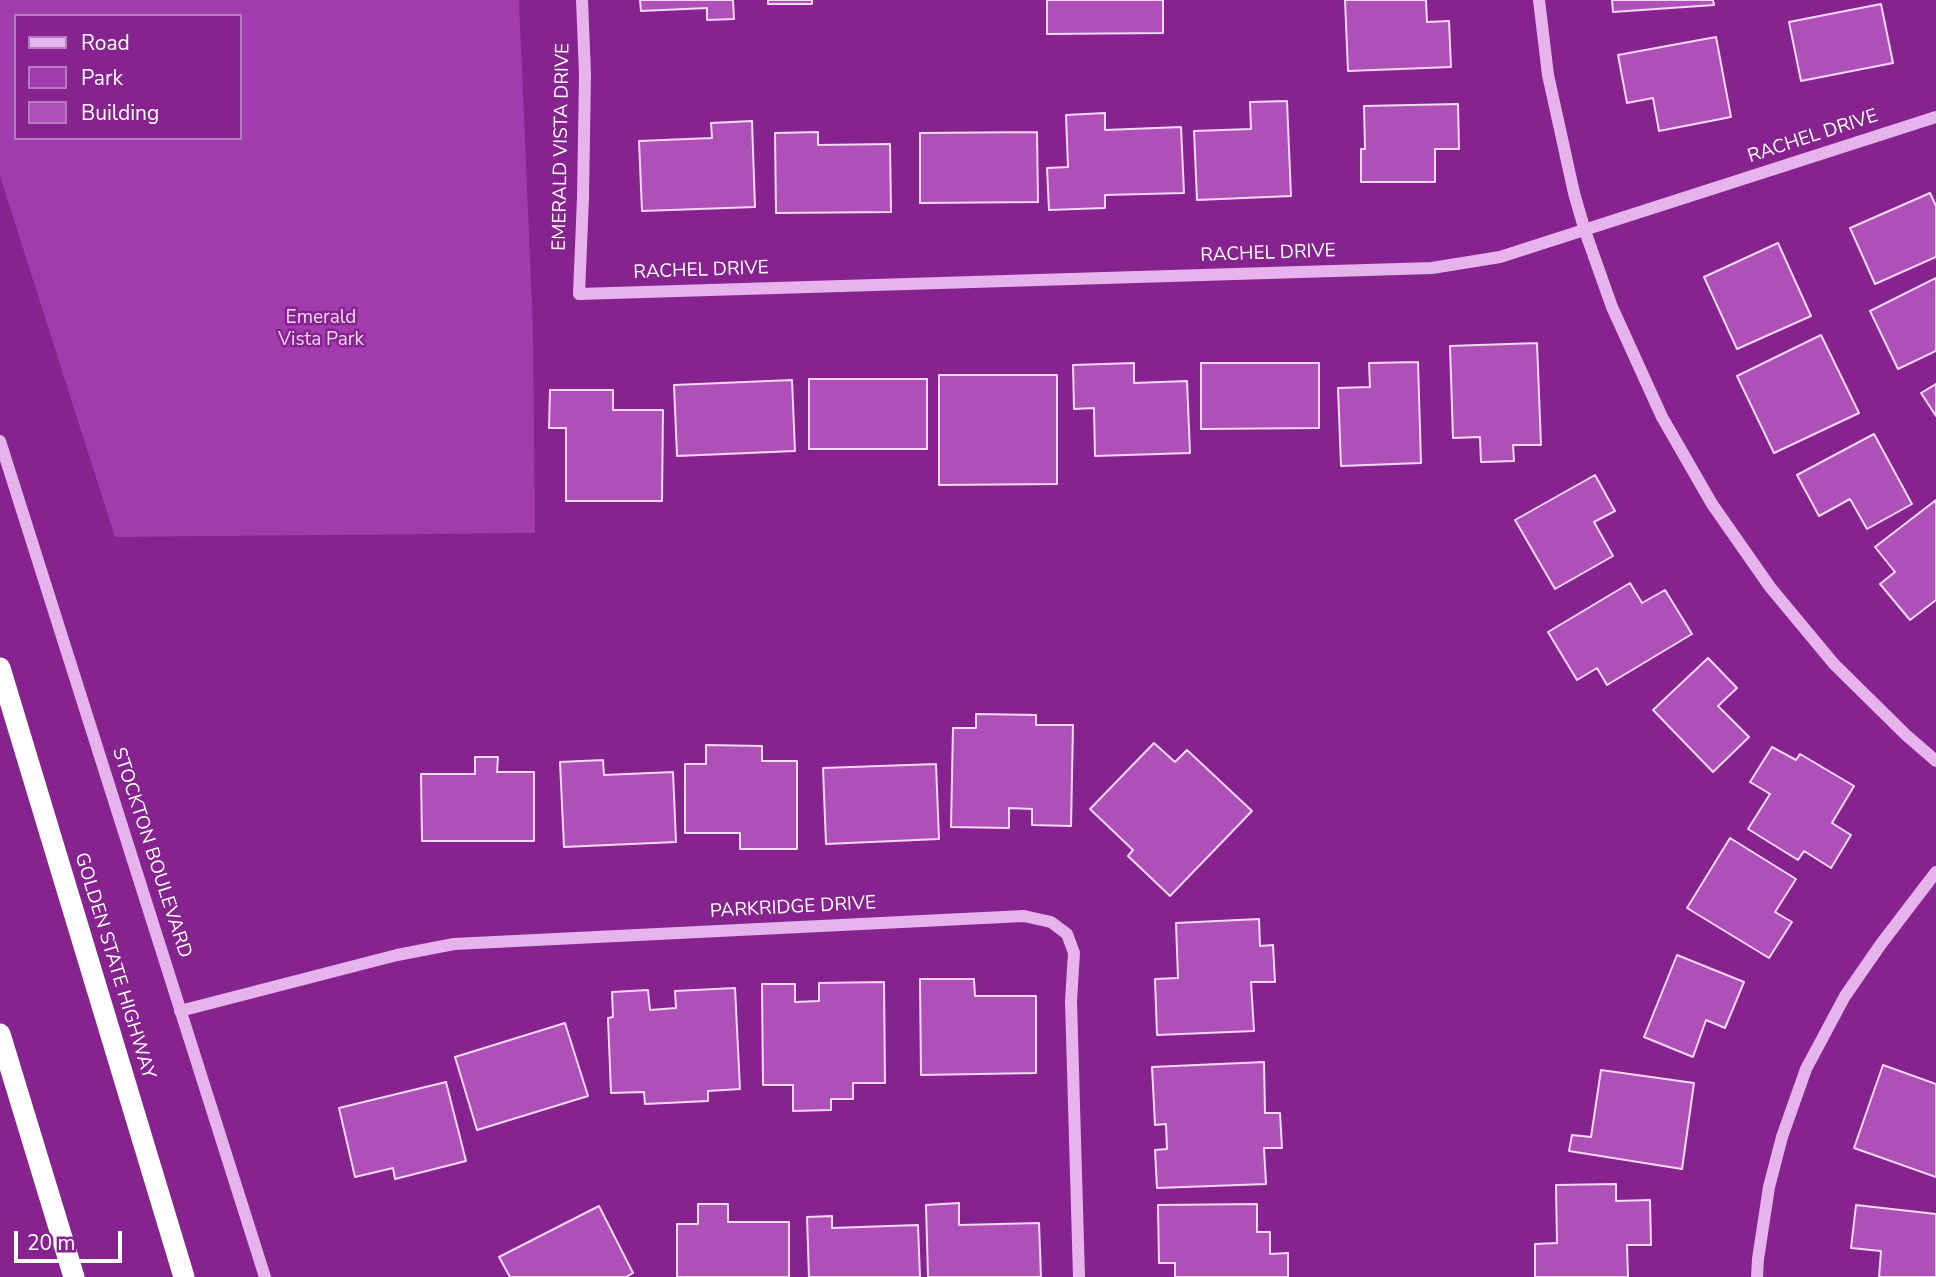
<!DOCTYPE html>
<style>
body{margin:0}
#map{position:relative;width:1936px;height:1277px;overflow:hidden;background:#86238f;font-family:"Nunito Sans",sans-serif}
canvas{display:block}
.legend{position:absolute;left:14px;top:14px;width:228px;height:126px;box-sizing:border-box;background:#86238f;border:2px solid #b67bbc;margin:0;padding:9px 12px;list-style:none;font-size:21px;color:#fff}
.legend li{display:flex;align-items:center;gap:14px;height:35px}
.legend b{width:35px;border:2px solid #b67bbc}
.scale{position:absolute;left:14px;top:1231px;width:108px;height:32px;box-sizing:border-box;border:4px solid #fff;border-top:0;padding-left:9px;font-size:21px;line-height:24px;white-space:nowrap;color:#fff;-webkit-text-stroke:5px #86238f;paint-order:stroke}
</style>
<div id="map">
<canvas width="1936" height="1277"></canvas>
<ul class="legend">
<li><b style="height:9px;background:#e6b3ec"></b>Road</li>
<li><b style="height:19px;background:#a23bae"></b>Park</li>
<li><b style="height:19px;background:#ae50b8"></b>Building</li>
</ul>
<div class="scale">20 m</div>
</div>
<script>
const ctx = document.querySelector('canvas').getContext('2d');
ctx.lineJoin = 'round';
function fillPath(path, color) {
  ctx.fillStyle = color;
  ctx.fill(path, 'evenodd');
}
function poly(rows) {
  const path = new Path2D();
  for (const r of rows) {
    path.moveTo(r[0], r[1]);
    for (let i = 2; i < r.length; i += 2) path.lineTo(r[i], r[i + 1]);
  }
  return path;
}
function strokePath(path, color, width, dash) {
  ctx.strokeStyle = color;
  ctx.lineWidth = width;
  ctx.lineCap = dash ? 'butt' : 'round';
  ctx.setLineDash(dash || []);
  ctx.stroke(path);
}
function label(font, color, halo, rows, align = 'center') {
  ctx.font = font + ' "Nunito Sans",sans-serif';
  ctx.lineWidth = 5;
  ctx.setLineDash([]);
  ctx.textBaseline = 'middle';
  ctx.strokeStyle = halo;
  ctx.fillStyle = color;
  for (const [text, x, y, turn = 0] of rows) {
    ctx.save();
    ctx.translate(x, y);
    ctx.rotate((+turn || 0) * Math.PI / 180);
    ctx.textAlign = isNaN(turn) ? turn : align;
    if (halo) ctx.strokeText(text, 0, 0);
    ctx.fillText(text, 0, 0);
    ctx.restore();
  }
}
const green = poly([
 [0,0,519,0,533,329,535,533,115,537,0,176],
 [16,16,240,16,240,138,16,138]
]);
const building = poly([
 [640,0,733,0,734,19,707,20,707,8,641,11,640,0],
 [768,0,812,0,812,4,768,4,768,0],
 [1047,0,1163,0,1163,33,1047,34,1047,0],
 [1345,0,1426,0,1427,22,1449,21,1451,67,1348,71,1345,0],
 [1612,0,1713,0,1714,5,1613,12,1612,0],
 [1881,4,1893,63,1801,81,1789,22,1881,4],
 [1716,37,1731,117,1659,131,1653,98,1627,103,1618,55,1716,37],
 [1287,101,1291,196,1197,200,1194,131,1251,129,1250,102,1287,101],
 [1458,104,1459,149,1435,149,1435,182,1361,182,1361,149,1365,149,1364,106,1458,104],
 [1105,113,1105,130,1181,127,1184,193,1105,195,1105,208,1049,210,1047,168,1068,167,1066,115,1105,113],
 [752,121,755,207,642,211,639,141,712,138,711,123,752,121],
 [818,132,818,145,890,144,891,212,776,213,775,133,818,132],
 [1037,132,1038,202,920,203,920,133,1037,132],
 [1930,193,1936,206,1936,257,1875,284,1850,228,1930,193],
 [1778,243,1811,316,1737,349,1704,277,1778,243],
 [1936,278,1936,351,1898,369,1870,311,1936,278],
 [1821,335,1859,413,1774,453,1737,376,1821,335],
 [1537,343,1541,445,1513,445,1514,461,1481,462,1480,437,1453,438,1450,346,1537,343],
 [1418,362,1421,463,1341,466,1338,388,1370,387,1369,363,1418,362],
 [1134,363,1134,383,1187,381,1190,453,1095,456,1094,408,1074,409,1073,365,1134,363],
 [1201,363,1319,363,1319,428,1201,429,1201,363],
 [939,375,1057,375,1057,484,939,485,939,375],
 [809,379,927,379,927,449,809,449,809,379],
 [792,380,795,451,677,456,674,385,792,380],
 [1936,384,1936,416,1921,393,1936,384],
 [550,390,613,390,613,410,663,410,662,501,566,501,566,428,549,428,550,390],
 [1874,434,1912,504,1867,529,1850,499,1819,516,1797,475,1874,434],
 [1595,475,1615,511,1594,522,1613,556,1555,589,1515,520,1595,475],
 [1936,500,1936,600,1910,620,1880,584,1895,572,1875,547,1936,500],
 [1630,583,1642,603,1665,590,1692,634,1607,685,1597,668,1577,680,1548,632,1630,583],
 [1708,658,1737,688,1718,706,1749,737,1713,772,1653,710,1708,658],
 [976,714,1036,715,1036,725,1073,725,1071,826,1032,825,1032,809,1009,808,1009,828,951,827,953,728,976,728,976,714],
 [1154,743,1175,762,1187,750,1252,811,1170,896,1128,856,1133,850,1090,809,1154,743],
 [706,745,762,746,762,761,797,761,797,849,740,849,740,833,685,833,685,764,706,764,706,745],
 [1772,747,1796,760,1800,754,1854,786,1832,823,1851,835,1831,868,1804,851,1798,860,1748,829,1770,794,1750,782,1772,747],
 [475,757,498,757,497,772,534,772,534,841,422,841,421,774,475,774,475,757],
 [603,760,604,775,673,772,676,842,564,847,560,762,603,760],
 [936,764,939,839,826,844,823,768,936,764],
 [1730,838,1796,879,1775,912,1792,922,1769,958,1687,908,1730,838],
 [1259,919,1260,946,1273,945,1275,982,1251,982,1254,1031,1157,1035,1155,979,1178,978,1176,923,1259,919],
 [1677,955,1744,982,1725,1028,1706,1020,1693,1057,1644,1037,1677,955],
 [920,979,974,979,975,996,1036,996,1036,1073,921,1075,920,979],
 [884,982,885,1083,853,1083,853,1099,831,1099,831,1110,793,1111,793,1085,763,1085,762,984,795,984,795,1002,819,1001,819,983,884,982],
 [735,988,740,1089,708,1091,708,1101,645,1104,644,1092,611,1093,608,1018,613,1017,612,992,648,990,650,1010,676,1008,675,991,735,988],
 [565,1023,588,1096,477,1130,455,1057,565,1023],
 [1264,1062,1265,1113,1280,1113,1282,1148,1264,1148,1266,1184,1157,1188,1155,1150,1167,1149,1166,1124,1155,1125,1152,1067,1264,1062],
 [1883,1065,1936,1084,1936,1177,1854,1148,1883,1065],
 [1601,1070,1694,1083,1682,1169,1569,1151,1572,1135,1591,1137,1601,1070],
 [446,1082,466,1161,395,1179,393,1168,355,1177,339,1108,446,1082],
 [1616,1184,1616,1201,1650,1200,1651,1245,1627,1245,1628,1277,1535,1277,1535,1244,1557,1243,1556,1185,1616,1184],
 [959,1203,959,1225,1039,1223,1041,1277,928,1277,926,1205,959,1203],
 [698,1204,728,1204,728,1222,789,1222,789,1277,677,1277,677,1224,698,1224,698,1204],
 [1257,1204,1257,1232,1270,1232,1270,1254,1288,1253,1288,1277,1175,1277,1175,1263,1159,1263,1158,1205,1257,1204],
 [1856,1205,1936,1214,1936,1277,1879,1277,1881,1251,1851,1248,1856,1205],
 [599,1206,633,1273,626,1277,510,1277,499,1257,599,1206],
 [832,1216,832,1228,918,1225,920,1277,809,1277,807,1217,832,1216]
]);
const minor = poly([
 [582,0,585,74,583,198,579,294,1432,268,1500,257,1936,117],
 [1539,0,1548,75,1574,193,1585,231,1612,307,1662,417,1712,504,1770,587,1834,664,1906,735,1936,761],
 [0,441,265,1277],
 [180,1011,397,955,454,944,1024,916,1051,922,1067,934,1074,953,1071,1001,1079,1277],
 [1757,1277,1758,1259,1769,1187,1782,1137,1806,1069,1845,996,1881,944,1936,872]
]);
const highway = poly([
 [0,668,184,1277],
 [0,1034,74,1277]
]);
const streetNames = [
 ["RACHEL DRIVE",1813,137,-18],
 ["EMERALD VISTA DRIVE",562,147,-89],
 ["RACHEL DRIVE",1268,254,-2],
 ["RACHEL DRIVE",701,271,-2],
 ["STOCKTON BOULEVARD",151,853,72],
 ["PARKRIDGE DRIVE",793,908,-3],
 ["GOLDEN STATE HIGHWAY",114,966,73]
];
const parkNames = [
 ["Emerald",321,318],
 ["Vista Park",321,340]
];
fillPath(green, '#a23bae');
fillPath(building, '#ae50b8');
strokePath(building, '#f6d8f9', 2);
strokePath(minor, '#e6b3ec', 12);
strokePath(highway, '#fff', 21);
label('19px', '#fff', '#86238f', streetNames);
label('19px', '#f6d8f9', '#86238f', parkNames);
</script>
